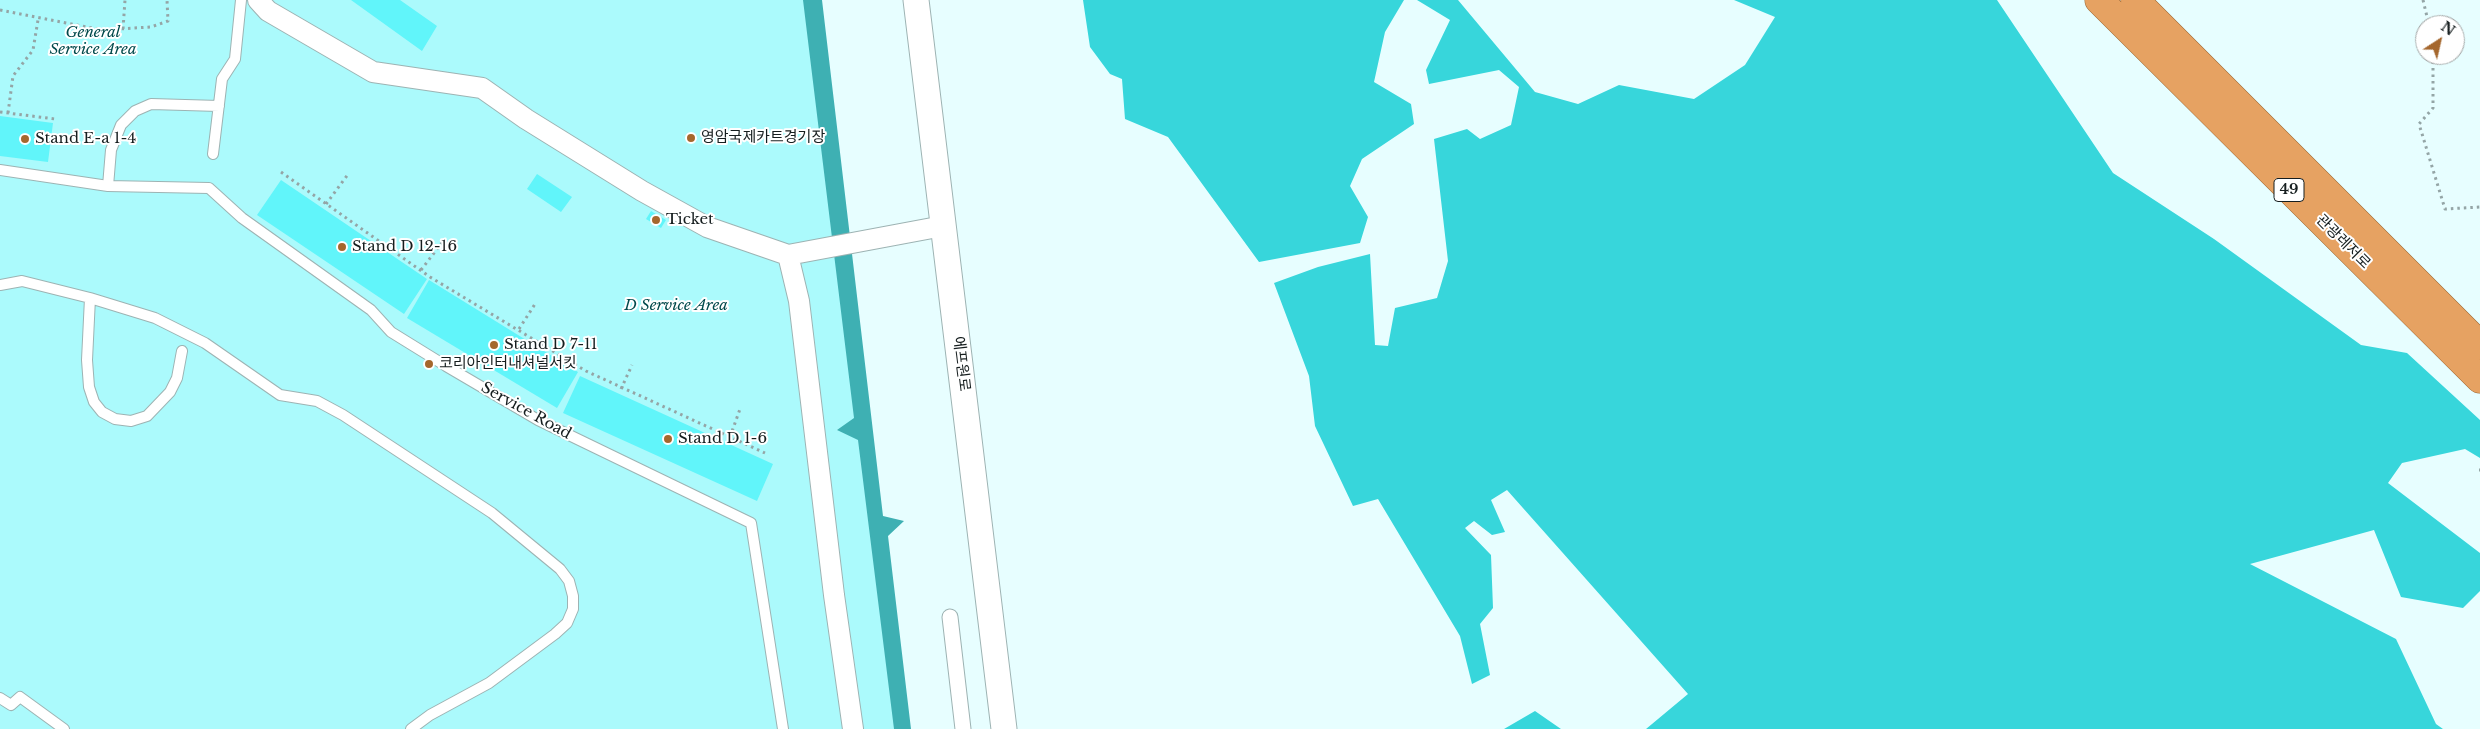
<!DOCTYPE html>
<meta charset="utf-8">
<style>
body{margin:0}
#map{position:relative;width:2480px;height:729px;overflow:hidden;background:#e7feff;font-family:"Libre Baskerville",serif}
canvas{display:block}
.north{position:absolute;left:2415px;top:15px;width:50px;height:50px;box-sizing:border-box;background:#fff;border:1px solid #a2a5a5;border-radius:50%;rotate:35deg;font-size:14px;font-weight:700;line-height:20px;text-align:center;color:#161e1f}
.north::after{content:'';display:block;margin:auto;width:18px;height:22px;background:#a5672d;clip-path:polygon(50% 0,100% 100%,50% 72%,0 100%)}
</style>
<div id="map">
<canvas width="2480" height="729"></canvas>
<div class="north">N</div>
</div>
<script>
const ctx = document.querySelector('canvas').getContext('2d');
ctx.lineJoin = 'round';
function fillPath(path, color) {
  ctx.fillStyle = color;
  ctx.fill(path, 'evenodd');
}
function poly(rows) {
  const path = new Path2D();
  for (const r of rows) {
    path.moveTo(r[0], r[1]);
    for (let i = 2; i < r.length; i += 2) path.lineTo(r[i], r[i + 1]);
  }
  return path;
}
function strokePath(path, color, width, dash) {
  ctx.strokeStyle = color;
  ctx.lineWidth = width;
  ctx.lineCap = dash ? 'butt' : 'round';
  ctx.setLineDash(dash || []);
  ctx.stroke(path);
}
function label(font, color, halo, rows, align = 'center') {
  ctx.font = font + ' "Libre Baskerville","Noto Sans KR",serif';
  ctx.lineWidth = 4;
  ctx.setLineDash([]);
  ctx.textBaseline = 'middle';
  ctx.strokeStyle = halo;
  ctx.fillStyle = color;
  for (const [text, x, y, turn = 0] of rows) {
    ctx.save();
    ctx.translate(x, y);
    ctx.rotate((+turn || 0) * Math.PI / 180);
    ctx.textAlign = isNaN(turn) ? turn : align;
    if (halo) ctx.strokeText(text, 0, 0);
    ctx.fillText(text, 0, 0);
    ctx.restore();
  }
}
const green = poly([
 [0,0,813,0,903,729,0,729]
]);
const forest = poly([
 [1083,0,1404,0,1385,32,1374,82,1411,104,1414,124,1362,159,1350,186,1368,217,1360,243,1259,262,1168,137,1125,119,1122,79,1110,74,1090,47],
 [1417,0,1458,0,1535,92,1578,104,1619,85,1694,99,1745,65,1775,17,1734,0,1997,0,2113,173,2214,239,2361,345,2407,353,2480,420,2480,458,2465,449,2402,463,2388,483,2480,553,2480,591,2463,608,2401,597,2374,530,2250,564,2396,639,2436,724,2443,729,1646,729,1688,694,1507,490,1491,500,1505,532,1492,535,1474,521,1465,528,1491,555,1493,608,1480,624,1490,675,1472,684,1460,636,1378,499,1353,506,1315,426,1309,376,1274,283,1318,267,1370,254,1375,345,1388,346,1395,308,1437,298,1448,261,1434,139,1467,129,1480,139,1511,125,1519,87,1499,70,1429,84,1426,70,1450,20],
 [1535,711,1561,729,1504,729]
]);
const water = poly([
 [803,0,822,0,883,516,904,521,888,536,911,729,894,729,858,440,837,430,854,418]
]);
const building = poly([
 [351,0,400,0,437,26,422,51],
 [0,116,53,123,48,162,0,156],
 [537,174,572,197,561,212,527,189],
 [281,180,427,279,404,314,257,215],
 [651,211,666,220,661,228,646,219],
 [429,280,578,372,557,408,407,318],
 [580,376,773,464,757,501,563,413]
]);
const path = poly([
 [2423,0,2429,25],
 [0,10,102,30,151,27,168,21,167,0],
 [123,29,125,0],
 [2433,55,2433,108,2419,124,2445,209,2480,207],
 [0,112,55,119],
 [8,113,13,76,33,50,38,20],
 [281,172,430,277,586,371,765,453],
 [326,204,349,173],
 [421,270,444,240],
 [519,329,535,304],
 [621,389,632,365],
 [730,437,740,409],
 [2479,470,2480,470]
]);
const service = poly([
 [213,154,222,79,235,59,241,0],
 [0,170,108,186,209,188,242,218,371,310,391,332,446,366,538,420,751,523,783,729],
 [108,186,111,150,121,125,135,111,151,104,219,106],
 [0,285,22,281,90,298,155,318,205,343,280,395,317,401,343,415,492,513,560,569,569,581,573,596,573,609,567,623,555,634,489,683,430,715,411,729],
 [90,298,87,360,89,387,94,402,102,412,115,419,131,421,147,416,170,392,177,378,182,351],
 [0,698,11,705,20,697,64,729]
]);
const pedestrian = poly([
 [950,617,963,729]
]);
const minor = poly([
 [258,0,268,11,373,72,482,88,526,119,642,191,707,227,788,255,943,226],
 [788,255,799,301,834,595,853,729]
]);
const tertiary = poly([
 [916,0,1004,729]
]);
const trunk = poly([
 [2099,0,2480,379],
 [2135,0,2480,345]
]);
const markers = [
 [691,138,5,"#a5672d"],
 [25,139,5,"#a5672d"],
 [656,220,5,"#a5672d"],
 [342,247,5,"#a5672d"],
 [494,345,5,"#a5672d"],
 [429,364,5,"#a5672d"],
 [668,439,5,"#a5672d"]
];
const shields = [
 [2289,190,30]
];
const shieldNames = [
 ["49",2289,190]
];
const parkNames = [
 ["General",93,33],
 ["Service Area",93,50],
 ["D Service Area",676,306]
];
const poiNames = [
 ["영암국제카트경기장",701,138],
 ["Stand E-a 1-4",35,139],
 ["Ticket",666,220],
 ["Stand D 12-16",352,247],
 ["Stand D 7-11",504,345],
 ["코리아인터내셔널서킷",439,364],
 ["Stand D 1-6",678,439]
];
const streetNames = [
 ["관광레저로",2343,242,45],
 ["에프원로",961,364,83],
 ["Service Road",526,411,29]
];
fillPath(green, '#abfafc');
fillPath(forest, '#37d6db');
fillPath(water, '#3eb0b3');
fillPath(building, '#61f5fa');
strokePath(service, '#9db3b3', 12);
strokePath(pedestrian, '#9db3b3', 17);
strokePath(minor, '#9db3b3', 22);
strokePath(tertiary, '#9db3b3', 27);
strokePath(trunk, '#996531', 29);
strokePath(path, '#94a5a6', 3, [2.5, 4]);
strokePath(service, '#fff', 10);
strokePath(pedestrian, '#fff', 15);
strokePath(minor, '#fff', 20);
strokePath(tertiary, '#fff', 25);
strokePath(trunk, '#e6a262', 28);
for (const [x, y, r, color] of markers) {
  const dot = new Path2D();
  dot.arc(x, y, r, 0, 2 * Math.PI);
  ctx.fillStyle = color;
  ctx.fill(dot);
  strokePath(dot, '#fff', 2);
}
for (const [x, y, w] of shields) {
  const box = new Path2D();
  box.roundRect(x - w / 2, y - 11.5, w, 23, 4);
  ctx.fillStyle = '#fff';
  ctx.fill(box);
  strokePath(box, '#161e1f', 1);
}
label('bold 14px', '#161e1f', null, shieldNames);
label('italic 15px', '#01494b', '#fff', parkNames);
label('15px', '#161e1f', '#fff', poiNames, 'left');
label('15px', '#161e1f', '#fff', streetNames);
</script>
